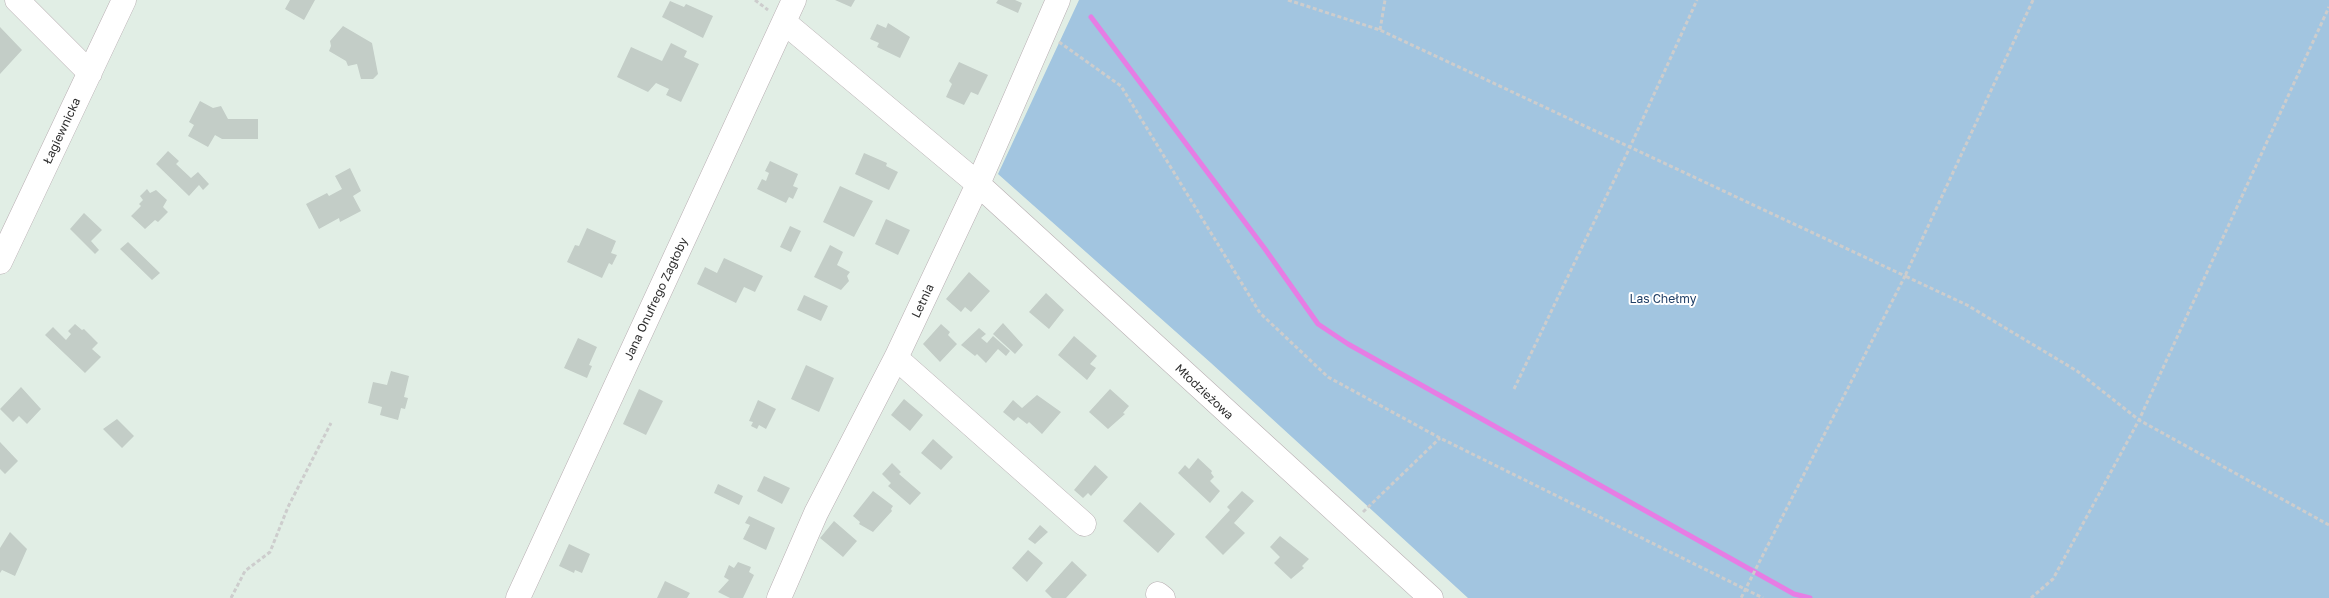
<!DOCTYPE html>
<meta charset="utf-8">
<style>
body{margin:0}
canvas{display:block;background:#e1eee5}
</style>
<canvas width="2329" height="598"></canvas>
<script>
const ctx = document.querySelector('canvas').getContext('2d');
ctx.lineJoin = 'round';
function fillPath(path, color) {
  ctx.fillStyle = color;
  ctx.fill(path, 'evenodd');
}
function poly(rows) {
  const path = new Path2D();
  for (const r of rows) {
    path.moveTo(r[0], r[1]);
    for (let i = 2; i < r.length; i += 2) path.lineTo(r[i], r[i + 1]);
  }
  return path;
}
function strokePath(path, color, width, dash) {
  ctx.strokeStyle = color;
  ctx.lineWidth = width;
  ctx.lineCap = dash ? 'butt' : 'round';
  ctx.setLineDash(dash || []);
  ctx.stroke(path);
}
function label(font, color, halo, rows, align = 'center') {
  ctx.font = font + ' "Golos Text",sans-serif';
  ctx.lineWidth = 4;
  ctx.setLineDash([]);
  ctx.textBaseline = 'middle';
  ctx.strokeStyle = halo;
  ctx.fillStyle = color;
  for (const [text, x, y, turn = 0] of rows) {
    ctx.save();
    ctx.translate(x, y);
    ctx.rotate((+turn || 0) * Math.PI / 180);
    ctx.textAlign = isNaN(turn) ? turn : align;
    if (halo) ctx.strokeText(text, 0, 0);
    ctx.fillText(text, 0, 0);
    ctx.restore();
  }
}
const green = poly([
 [1079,0,2329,0,2329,598,1468,598,1211,363,998,174]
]);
const stream = poly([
 [1091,17,1265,249,1318,324,1348,344,1794,594,1810,598]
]);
const building = poly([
 [290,0,315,0,304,20,285,9],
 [835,0,855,0,851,7],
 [998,0,1015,0,1022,3,1018,13,996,3],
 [670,1,684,7,686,4,713,16,703,38,662,17],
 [888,23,910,37,900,58,877,47,879,43,870,39,877,24,886,28],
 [343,26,372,43,378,74,373,79,361,79,357,64,348,66,346,61,329,51,331,46,330,41],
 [0,27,22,50,0,74],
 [671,43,687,51,684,57,699,64,681,102,666,95,669,89,656,83,648,92,617,77,631,47,662,61],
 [959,62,988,75,978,95,971,92,964,105,946,97,952,84,949,81],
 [200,101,213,108,221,106,228,119,258,119,258,139,222,139,215,135,208,147,188,136,194,125,189,122],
 [168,151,179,161,176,164,191,178,198,172,209,184,203,190,199,185,189,196,156,164],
 [864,153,887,163,886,166,898,172,889,190,855,174],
 [770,161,798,174,793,186,798,188,793,199,789,197,786,203,757,189,762,179,766,181,769,173,765,171],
 [350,168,361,191,353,196,361,211,340,222,339,218,319,229,306,204,327,193,329,196,342,189,335,176],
 [840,186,873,201,854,237,823,222],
 [147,189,150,193,156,190,167,200,163,207,168,212,158,222,155,220,145,229,131,216,141,206,139,204,143,200,140,196],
 [84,213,102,230,91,241,99,250,95,254,70,229],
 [886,219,910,230,898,255,875,244],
 [790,226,801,231,791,252,780,247],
 [587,228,616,241,611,253,617,255,612,265,609,263,602,278,567,262,575,245,579,246],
 [128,242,160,273,152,280,120,249],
 [830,245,843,252,837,265,850,272,847,276,849,281,841,290,814,277],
 [724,258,763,276,755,292,744,287,736,303,697,284,705,267,717,273],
 [969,272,990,291,971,312,965,307,961,312,946,299],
 [1046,293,1064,310,1049,329,1029,312],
 [804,295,828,306,821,321,797,310],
 [1003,323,1023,345,1015,354,993,334],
 [75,324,82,330,84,329,98,343,92,349,101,357,85,373,45,335,53,327,66,340,71,334,68,331],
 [941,324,950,332,948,335,957,344,940,362,923,344],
 [979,328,986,334,981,338,987,343,993,336,1010,351,1006,356,998,349,986,363,977,354,975,356,961,345],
 [1074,336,1097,356,1090,364,1096,368,1087,380,1058,355],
 [578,338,597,347,589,365,592,366,587,378,564,368],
 [806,365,834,378,819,412,791,399],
 [391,371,409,376,404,397,408,398,405,409,401,408,398,420,380,415,382,407,368,403,373,382,387,385],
 [21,387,41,409,27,424,19,416,13,422,0,409],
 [639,389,663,401,646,435,623,424],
 [1110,389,1129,406,1123,413,1125,414,1108,429,1089,412],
 [1037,395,1061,412,1042,434,1029,422,1027,424,1018,417,1014,421,1003,412,1013,400,1022,408],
 [904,399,923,415,910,431,891,415],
 [758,400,776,409,766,429,759,425,757,429,751,426,753,422,749,421],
 [117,419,134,436,122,448,103,429],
 [933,439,953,457,941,470,921,453],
 [0,442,18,461,5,474,0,469],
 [1198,458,1212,471,1211,473,1214,477,1210,481,1220,491,1210,503,1178,473,1185,465,1189,469],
 [892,463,901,472,899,474,921,493,910,505,888,486,891,483,882,474],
 [1095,465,1108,477,1091,496,1088,493,1083,498,1074,490],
 [764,476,790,488,782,504,757,491],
 [718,484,743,496,739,505,714,493],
 [873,491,893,506,891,509,892,511,873,532,859,524,860,522,853,516],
 [1242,491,1254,501,1234,523,1245,533,1223,555,1205,537,1230,510,1227,507],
 [1140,502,1175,534,1158,553,1123,521],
 [749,516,775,528,766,550,743,539,750,525,745,523],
 [834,521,857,541,843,557,820,538],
 [1040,525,1048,532,1035,544,1028,539],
 [10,532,27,549,15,576,2,570,0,573,0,548],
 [1280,536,1309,559,1302,566,1304,568,1291,579,1274,563,1280,557,1270,547],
 [569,544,590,554,582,573,575,570,574,573,559,566],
 [1028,550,1043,563,1027,582,1012,568],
 [1072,561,1087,575,1066,598,1052,598,1045,591],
 [738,562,751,567,749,572,754,575,743,598,730,598,718,592,729,580,724,577,729,565,734,568],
 [665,581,690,593,687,598,657,598]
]);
const path = poly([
 [755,0,768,10],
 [1288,0,1380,30,1905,276,1741,598],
 [2033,0,1905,276,1967,305,2077,371,2139,420,2329,525],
 [1380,30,1385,0],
 [1059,42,1121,86,1260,313,1328,377,1440,438,1763,598],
 [1514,389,1630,147,1697,0],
 [1363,512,1440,438],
 [231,598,245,571,270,552,288,507,331,423],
 [2031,598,2053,579,2139,420,2329,7]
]);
const minor = poly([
 [17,0,90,73],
 [784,22,978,184,1431,598],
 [0,262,124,0],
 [896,358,1084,524],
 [1158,594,1163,598],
 [518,598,794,0],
 [779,598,816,513,896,358,978,184,1058,0]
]);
const streetNames = [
 ["Łagiewnicka",62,131,-65],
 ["Jana Onufrego Zagłoby",656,299,-65],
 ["Letnia",923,301,-65],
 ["Młodzieżowa",1204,392,43]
];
const parkNames = [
 ["Las Chełmy",1663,299]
];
fillPath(green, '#a2c5e0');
strokePath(stream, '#e77de4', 5);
fillPath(building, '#c3cdc7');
strokePath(minor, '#b8aeb2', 25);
strokePath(path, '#cdcdcd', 3, [4, 2.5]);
strokePath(minor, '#fff', 24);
label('12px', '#2d2d2d', '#fff', streetNames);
label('12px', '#214067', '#fff', parkNames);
</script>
